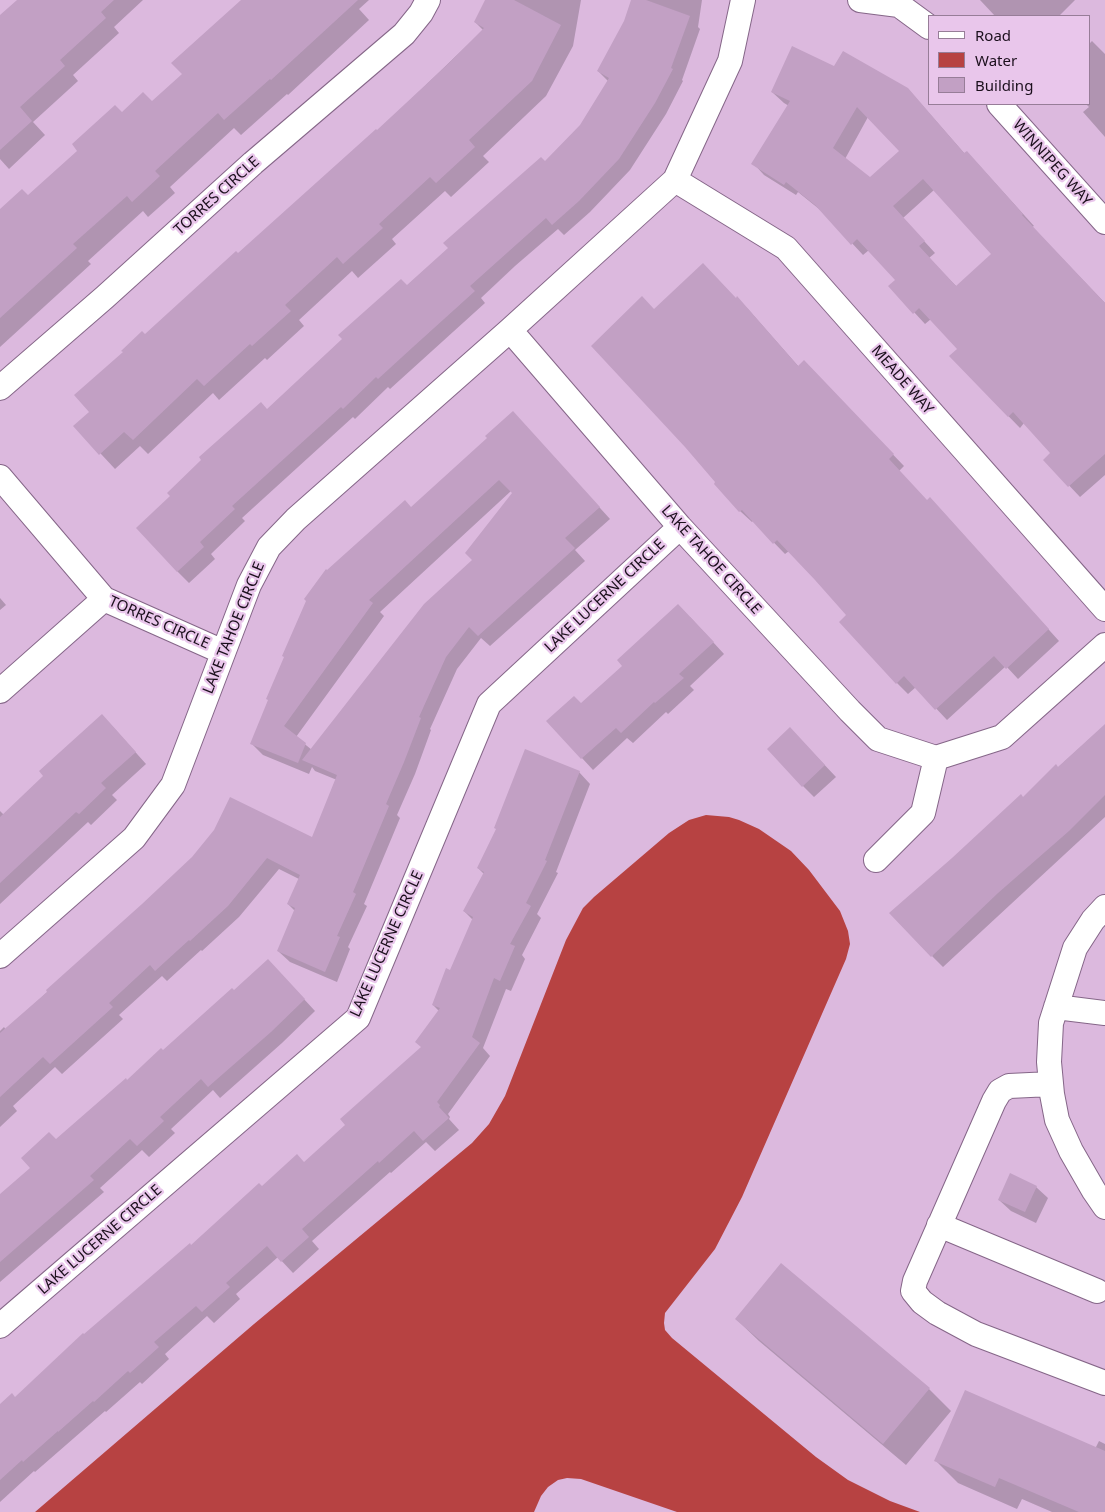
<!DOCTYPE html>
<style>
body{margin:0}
#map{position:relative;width:1105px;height:1512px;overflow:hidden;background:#dcb9de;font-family:"Noto Sans",sans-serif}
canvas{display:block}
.legend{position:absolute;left:928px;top:15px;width:162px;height:90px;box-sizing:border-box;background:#e9c6eb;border:1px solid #977d98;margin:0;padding:6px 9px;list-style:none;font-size:15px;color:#1b0f1c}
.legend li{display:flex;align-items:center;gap:10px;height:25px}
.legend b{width:25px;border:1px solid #977d98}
</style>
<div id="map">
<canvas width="1105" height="1512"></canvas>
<ul class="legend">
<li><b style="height:6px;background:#fff"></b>Road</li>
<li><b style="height:14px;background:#b74242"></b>Water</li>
<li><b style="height:14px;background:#c2a0c4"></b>Building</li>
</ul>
</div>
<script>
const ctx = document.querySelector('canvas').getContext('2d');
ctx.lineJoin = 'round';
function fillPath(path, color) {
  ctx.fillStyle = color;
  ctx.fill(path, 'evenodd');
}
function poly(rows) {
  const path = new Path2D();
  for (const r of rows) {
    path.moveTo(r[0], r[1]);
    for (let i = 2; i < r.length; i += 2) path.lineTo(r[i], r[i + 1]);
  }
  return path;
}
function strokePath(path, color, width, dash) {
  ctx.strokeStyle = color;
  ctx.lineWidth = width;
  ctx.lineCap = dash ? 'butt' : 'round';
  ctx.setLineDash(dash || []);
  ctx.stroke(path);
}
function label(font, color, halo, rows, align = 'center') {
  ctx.font = font + ' "Noto Sans",sans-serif';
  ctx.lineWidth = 4.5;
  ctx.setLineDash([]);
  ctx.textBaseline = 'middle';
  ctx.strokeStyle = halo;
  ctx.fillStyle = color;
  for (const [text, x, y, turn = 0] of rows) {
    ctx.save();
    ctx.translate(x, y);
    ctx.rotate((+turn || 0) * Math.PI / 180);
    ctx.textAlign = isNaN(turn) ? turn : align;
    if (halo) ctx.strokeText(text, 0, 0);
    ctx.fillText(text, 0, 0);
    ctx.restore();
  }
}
const water = poly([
 [706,815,729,817,739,820,759,829,791,851,809,870,840,911,848,931,850,944,846,959,742,1197,715,1249,665,1313,664,1323,665,1330,672,1338,816,1457,848,1480,890,1501,920,1512,677,1512,581,1479,567,1478,558,1480,548,1487,541,1496,534,1512,35,1512,254,1324,472,1143,489,1124,505,1096,566,940,583,908,594,897,669,833,689,820]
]);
const shadow = poly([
 [19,0,143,0,114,27,119,33,73,75,78,81,33,122,45,135,9,169,0,159,0,17],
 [243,0,369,0,359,9,369,20,288,95,287,94,241,135,234,128,170,187,175,193,148,217,143,211,88,261,91,264,0,347,0,211,28,196,122,114,152,103,183,74],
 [487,0,581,0,573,46,546,96,483,156,489,162,451,197,445,191,392,239,396,244,358,278,352,271,299,320,304,326,267,360,265,358,219,400,213,393,148,454,140,446,115,469,75,426,91,412,145,335,377,132,483,30,475,22],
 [633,0,702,0,698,27,700,29,682,80,683,81,666,114,630,170,590,212,564,235,558,229,515,266,481,298,485,303,390,389,388,387,355,419,353,417,242,518,245,521,211,554,215,559,189,583,177,571,267,410,545,163,581,126,608,81,598,71,625,21],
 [980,0,1075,0,1060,15,1061,16,995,16],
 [1092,41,1105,54,1105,137,1083,112,1089,107,1086,104,1089,104,1089,44],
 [835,68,908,89,965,154,978,164,1034,226,1032,227,1105,303,1105,475,1080,497,1045,460,1051,453,1024,423,1020,428,951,357,959,349,931,319,925,324,890,286,896,280,869,250,863,255,824,213,798,192,796,195,764,175,753,163,789,106,784,103,772,92],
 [868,117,900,151,870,179,845,159],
 [934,190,992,254,957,287,929,258,935,253,903,218],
 [736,299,748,309,799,367,879,440,904,466,899,471,927,501,941,510,1059,641,1018,679,1006,666,947,720,916,687,908,694,897,683,848,615,789,551,785,554,753,521,752,522,740,511,717,483,654,310],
 [524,424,610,519,575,550,585,561,490,646,481,638,457,669,430,729,431,730,415,774,397,815,400,818,364,904,367,906,348,947,350,949,337,982,290,962,278,951,295,911,288,904,299,879,279,869,239,917,202,951,201,950,167,981,162,976,119,1015,123,1019,62,1074,55,1067,13,1106,17,1111,0,1127,0,1031,4,1027,6,1030,143,904,313,839,337,780,315,771,312,767,309,774,263,755,252,744,327,572],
 [511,491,514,493,474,560,312,750,296,737,384,616,380,612],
 [0,598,6,605,0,610],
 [690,617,724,654,690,686,694,690,668,714,666,712,633,743,627,738,593,770,548,721,581,705],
 [1105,725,1105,817,943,967,932,956,1024,798],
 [113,727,146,764,112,795,117,800,91,825,88,822,0,904,0,811,4,815],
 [801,740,836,777,814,797,803,786],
 [579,772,590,784,556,872,558,873,537,914,541,918,522,955,525,959,511,991,506,989,483,1048,490,1056,448,1114,450,1117,449,1119,459,1130,435,1151,426,1142,391,1173,390,1172,312,1241,319,1249,293,1273,278,1257,236,1294,240,1299,214,1323,207,1316,165,1354,169,1359,142,1384,140,1382,106,1412,105,1411,35,1472,34,1471,0,1502,0,1405,15,1398,84,1336,262,1187,305,1163,346,1125,422,1048,439,1011,433,1005,451,972,473,920,464,911,484,874,478,868],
 [279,972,315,1011,282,1043,220,1098,213,1090,171,1129,175,1133,149,1157,142,1150,100,1188,104,1192,0,1282,0,1196,32,1168,56,1141,234,991],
 [1036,1187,1048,1198,1036,1223,1011,1211,999,1200],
 [781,1265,929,1389,951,1411,906,1465,759,1341,736,1319],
 [1099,1441,1105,1444,1105,1512,1052,1512,1022,1499,1017,1509,958,1483,936,1461,1095,1449]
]);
const building = poly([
 [17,0,114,0,101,12,106,18,60,60,65,66,20,107,32,121,0,150,0,15],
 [241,0,358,0,271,80,270,79,224,120,218,113,155,171,160,176,132,202,127,196,73,244,77,248,0,318,0,209,22,189,28,195,77,151,72,144,115,105,122,112,143,92,152,101,182,74,171,63],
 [485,0,514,0,561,25,532,81,469,140,475,147,436,183,430,177,379,224,383,228,343,264,337,257,285,305,291,311,252,346,250,344,204,386,197,379,133,440,124,432,99,455,73,426,89,412,74,395,123,352,121,351,142,331,145,334,236,251,238,253,376,129,377,130,448,64,484,28,474,22],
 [631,0,646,0,690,16,671,68,673,69,655,103,619,159,579,201,552,225,546,218,470,286,475,291,413,347,378,379,376,377,343,409,341,407,232,506,235,509,200,542,204,547,177,572,136,528,170,496,167,493,201,460,199,457,261,402,267,409,342,339,338,335,401,279,407,285,448,248,443,243,541,157,545,161,580,125,609,78,597,71,624,21],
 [792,46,834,66,843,51,908,88,964,153,967,151,1023,214,1022,215,1105,303,1105,454,1068,487,1043,460,1050,453,1013,412,1008,417,949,356,957,349,919,308,913,314,888,286,895,280,857,239,851,245,815,205,786,182,784,185,751,164,790,101,771,92],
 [857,107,899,151,870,177,833,148],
 [923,179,991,254,956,286,919,246,925,241,893,206],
 [703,263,736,298,737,296,798,366,804,360,868,427,894,454,889,459,927,500,930,497,1049,629,1006,669,994,656,935,710,904,676,896,684,839,622,846,615,815,580,777,540,773,544,742,510,739,512,714,484,715,482,685,447,591,346,642,296,654,309],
 [513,411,600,507,565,538,575,548,478,636,469,627,446,657,419,717,421,718,404,762,386,804,389,806,353,892,356,894,337,936,340,937,325,972,277,951,295,908,287,904,300,875,267,858,228,906,190,941,189,940,155,971,150,965,109,1003,113,1007,50,1064,43,1057,0,1097,0,1033,47,992,46,990,142,904,192,857,214,830,230,797,312,837,337,775,302,760,424,604,472,560,465,553,512,493,499,480,369,600,373,603,284,726,306,743,298,763,250,744,268,700,266,699,284,657,282,656,306,601,304,599,326,569,327,570,405,500,411,507,487,438,485,436],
 [678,604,714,642,679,674,684,678,655,703,654,702,621,733,616,728,581,759,546,721,574,696,581,703,622,666,617,660],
 [102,714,136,752,101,783,106,788,79,814,76,812,0,883,0,817,43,776,39,771],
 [1105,724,1105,795,1069,831,998,893,931,957,889,913,952,858,1021,794,1023,797,1056,764,1058,767],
 [790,727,825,765,802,787,767,749],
 [525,749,580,771,545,860,547,861,526,903,531,906,510,944,515,946,500,981,494,978,472,1037,480,1043,437,1102,440,1105,439,1107,449,1118,423,1141,414,1131,379,1163,378,1161,302,1229,309,1237,281,1262,267,1246,226,1283,230,1287,202,1312,196,1306,154,1342,159,1347,130,1373,128,1371,94,1402,93,1401,58,1432,58,1431,23,1462,22,1460,0,1480,0,1404,12,1393,15,1397,83,1333,84,1334,190,1243,191,1245,259,1183,262,1186,297,1154,304,1162,345,1125,340,1119,421,1047,415,1042,440,1008,432,1005,446,968,450,970,473,917,463,911,484,872,477,868,496,829,494,828],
 [268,959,305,999,271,1032,208,1087,201,1079,160,1117,164,1121,137,1146,130,1139,90,1176,94,1180,0,1262,0,1194,30,1168,21,1158,49,1132,56,1139,126,1078,127,1080,161,1048,163,1050,232,988,234,990],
 [1010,1173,1037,1186,1025,1212,998,1200],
 [781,1263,930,1388,883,1444,735,1319],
 [965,1390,1105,1451,1105,1512,1079,1512,999,1478,995,1487,934,1461]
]);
const street = poly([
 [860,0,899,5,929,27],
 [999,104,1105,222],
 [675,180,786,248,1105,609],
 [510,330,680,527,850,711,878,739,936,758],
 [0,388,105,297,253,163,404,34,421,13,428,0],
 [0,477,104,599,223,652],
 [0,691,104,599],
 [876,860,923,813,936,758,1002,737,1105,645],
 [1105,907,1093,920,1075,948,1051,1023,1049,1062,1052,1094,1057,1120,1071,1151,1094,1191,1105,1207],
 [0,956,134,838,173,785,249,585,269,547,296,519,510,330,675,180,730,61,743,0],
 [1056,1007,1105,1013],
 [1051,1084,1009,1086,1000,1091,994,1101,915,1281,913,1291,922,1302,937,1313,976,1334,1105,1383],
 [939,1225,1097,1291],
 [0,1326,358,1018,489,704,680,527]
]);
const streetNames = [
 ["WINNIPEG WAY",1052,163,48],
 ["TORRES CIRCLE",217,196,-42],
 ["MEADE WAY",902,380,49],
 ["LAKE TAHOE CIRCLE",711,560,48],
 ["LAKE LUCERNE CIRCLE",605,596,-43],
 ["TORRES CIRCLE",159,623,24],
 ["LAKE TAHOE CIRCLE",234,628,-68],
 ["LAKE LUCERNE CIRCLE",387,944,-66],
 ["LAKE LUCERNE CIRCLE",100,1240,-41]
];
fillPath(water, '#b74242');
fillPath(shadow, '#0003');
fillPath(building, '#c2a0c4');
strokePath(street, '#856688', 26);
strokePath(street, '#fff', 24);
label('15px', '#1b0f1c', '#e9c6eb', streetNames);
</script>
